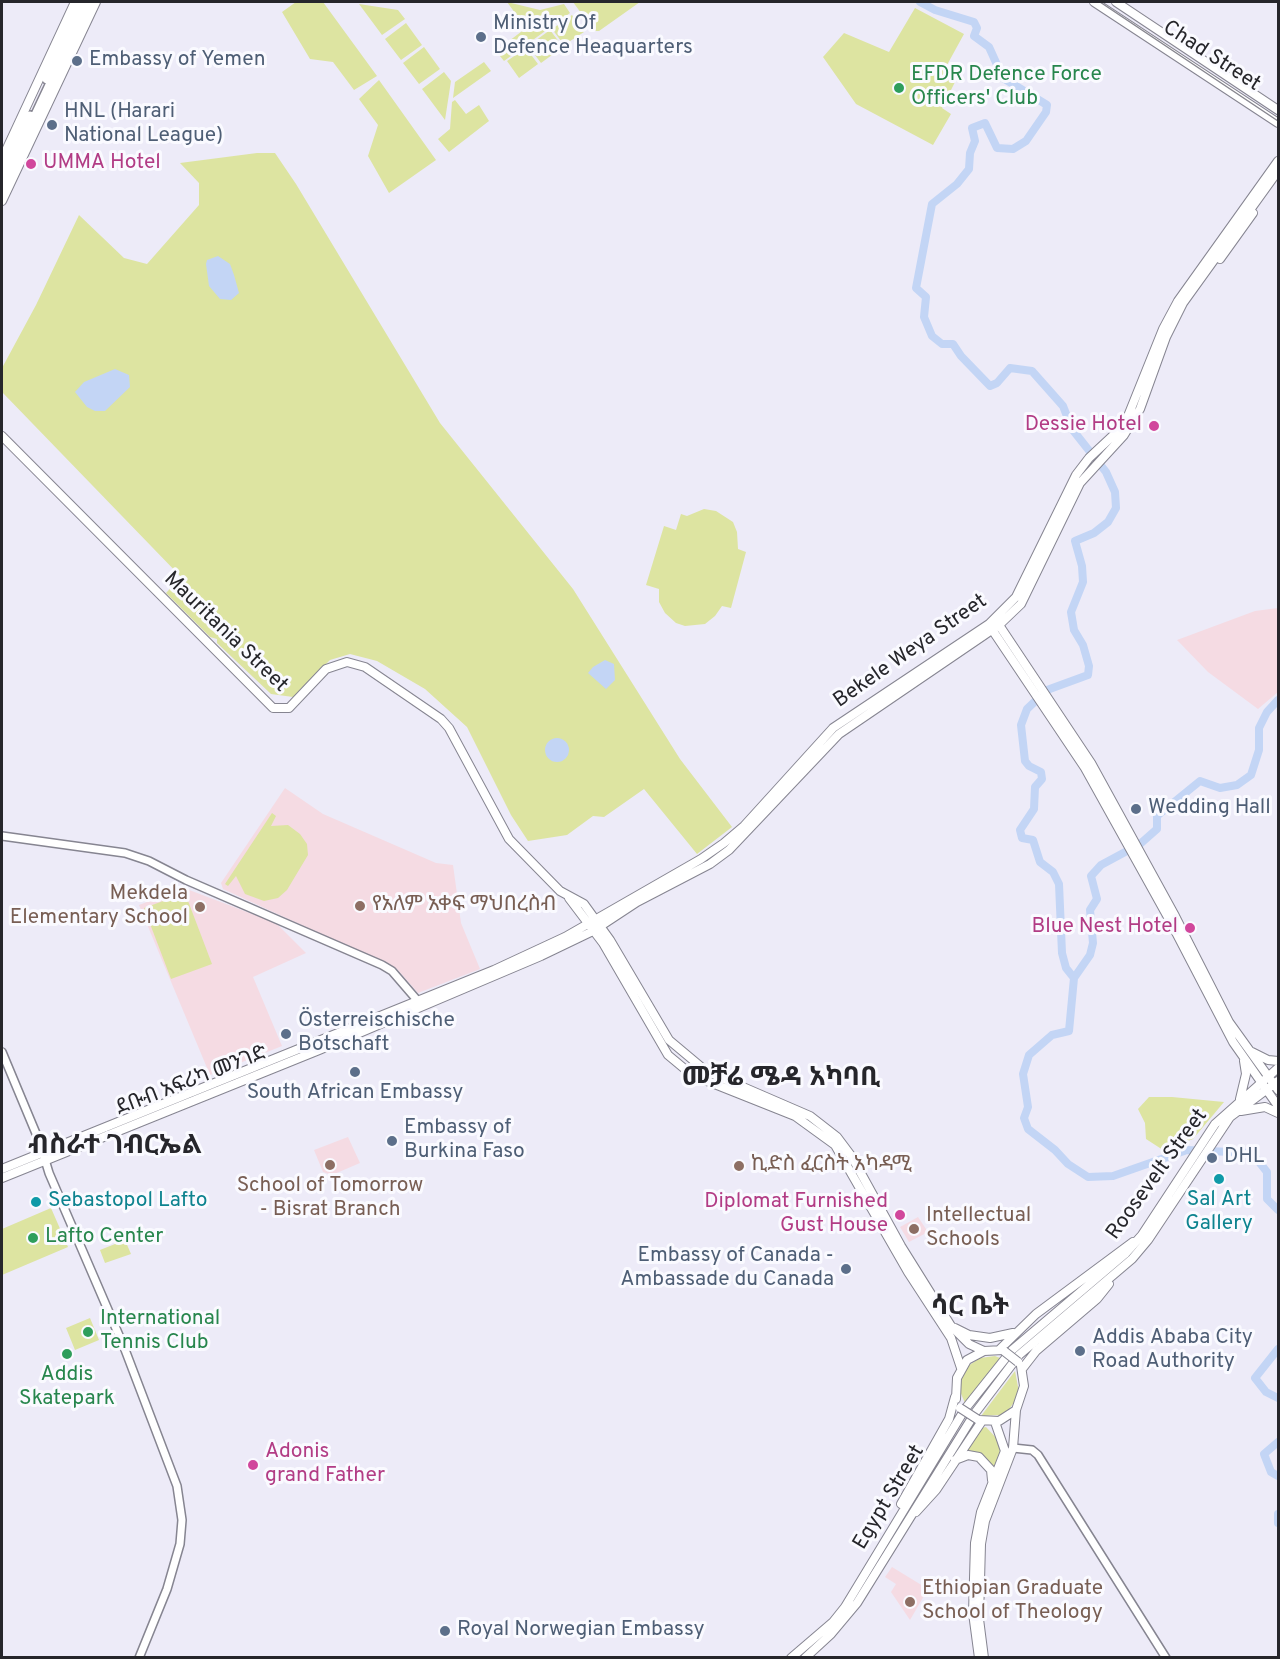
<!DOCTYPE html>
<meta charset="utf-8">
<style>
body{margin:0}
#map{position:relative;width:1280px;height:1659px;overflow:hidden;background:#edebf8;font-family:Overpass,sans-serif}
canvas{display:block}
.frame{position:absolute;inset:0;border:3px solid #26262b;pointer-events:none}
</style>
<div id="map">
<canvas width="1280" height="1659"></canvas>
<div class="frame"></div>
</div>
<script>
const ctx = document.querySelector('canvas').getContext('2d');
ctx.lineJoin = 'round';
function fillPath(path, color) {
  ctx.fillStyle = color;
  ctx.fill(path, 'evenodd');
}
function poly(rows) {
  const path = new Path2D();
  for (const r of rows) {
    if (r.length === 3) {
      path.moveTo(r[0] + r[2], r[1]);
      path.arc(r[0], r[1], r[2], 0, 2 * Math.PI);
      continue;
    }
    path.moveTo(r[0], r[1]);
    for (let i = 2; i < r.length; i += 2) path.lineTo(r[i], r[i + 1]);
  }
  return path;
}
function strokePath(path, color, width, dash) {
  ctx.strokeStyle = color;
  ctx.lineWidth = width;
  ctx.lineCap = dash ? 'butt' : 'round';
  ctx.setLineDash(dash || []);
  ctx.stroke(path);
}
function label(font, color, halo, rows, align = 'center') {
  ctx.font = font + ' Overpass,"Noto Sans Ethiopic",sans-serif';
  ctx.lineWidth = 6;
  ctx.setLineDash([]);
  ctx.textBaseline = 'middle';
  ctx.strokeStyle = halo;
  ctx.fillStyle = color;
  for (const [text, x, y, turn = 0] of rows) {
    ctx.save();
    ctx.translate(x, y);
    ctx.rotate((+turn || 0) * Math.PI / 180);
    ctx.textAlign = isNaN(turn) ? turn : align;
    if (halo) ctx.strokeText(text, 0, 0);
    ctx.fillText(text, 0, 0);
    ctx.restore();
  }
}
const education = poly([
 [1278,608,1278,692,1258,709,1208,672,1177,640,1255,611],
 [285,788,323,814,436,863,453,865,461,923,480,969,418,993,397,969,223,889,221,883],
 [184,888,276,923,306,953,253,977,282,1046,210,1075,139,905],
 [348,1137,360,1163,332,1175,323,1172,314,1150],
 [918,1217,928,1232,909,1242,900,1227],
 [892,1567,928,1589,910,1620,891,1592,896,1584,885,1577]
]);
const green = poly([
 [296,2,323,2,377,76,354,90,333,62,310,59,282,12],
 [507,2,540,10,564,4,570,13,504,61,496,51,526,28],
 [573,2,640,2,599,31,594,31],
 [359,4,398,10,405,19,382,35],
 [915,8,964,34,947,65,960,72,942,108,951,114,933,145,856,104,823,57,844,33,889,52],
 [572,15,584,32,564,45,552,29],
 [406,23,422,45,401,60,385,39],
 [550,30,563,47,541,63,528,46],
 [424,47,440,69,419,84,403,63],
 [526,48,538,64,519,78,507,61],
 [484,62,491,71,453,98,455,82],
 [444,72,451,81,445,120,422,89],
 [379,80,436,160,389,193,368,156,378,125,359,99],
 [455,100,466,114,479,105,489,121,449,152,438,139,450,129,452,102],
 [257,153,275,153,296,184,440,423,573,589,680,759,732,827,697,854,644,789,604,817,593,816,567,835,528,841,511,815,467,727,425,689,377,661,350,654,330,660,293,697,271,694,217,643,217,639,210,637,166,593,181,577,2,392,2,368,36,305,79,215,124,258,147,264,199,205,199,183,180,163],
 [704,509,716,511,733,522,737,532,738,549,746,552,731,608,722,606,715,616,705,624,685,626,676,623,665,613,659,602,659,589,646,585,664,526,676,530,681,514,687,516],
 [272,813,276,816,271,826,288,825,300,834,307,844,308,855,287,890,278,898,264,901,245,894,236,876,228,886,225,884],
 [185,893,212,964,171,979,144,908],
 [1149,1097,1172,1097,1224,1102,1193,1139,1163,1150,1146,1139,1145,1123,1138,1109],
 [51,1208,68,1247,2,1275,2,1229],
 [125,1240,131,1254,105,1263,100,1250],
 [90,1318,99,1340,75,1350,66,1328],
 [995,1356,1000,1358,965,1403,959,1389,965,1368,980,1358],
 [1015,1371,1019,1392,1015,1401,1007,1412,1000,1415,981,1416],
 [986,1427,999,1441,1000,1453,994,1470,987,1460,964,1454,981,1428]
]);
const water = poly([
 [218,256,230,264,234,275,239,293,231,300,220,299,209,286,206,264,207,260],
 [115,369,129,375,130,387,105,411,95,411,87,407,75,392,84,382],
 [605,660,614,664,615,680,606,689,588,673,593,667],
 [557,750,12]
]);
const river = poly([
 [920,2,935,10,974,22,977,28,974,36,989,47,1003,78,1047,105,1046,112,1026,141,1013,149,997,148,985,123,972,128,975,141,970,153,969,169,957,184,932,204,916,288,926,297,924,317,932,336,942,344,953,344,961,356,990,386,997,383,1010,368,1032,371,1063,406,1072,429,1106,472,1115,492,1116,508,1108,522,1094,533,1075,541,1082,566,1083,582,1071,612,1074,630,1083,645,1089,666,1088,675,1047,690,1027,709,1021,725,1025,761,1029,766,1041,772,1042,779,1035,787,1034,809,1020,830,1022,838,1033,840,1040,862,1053,872,1059,884,1062,953,1066,968,1074,978,1069,1031,1052,1035,1029,1055,1023,1074,1028,1107,1024,1118,1028,1129,1055,1150,1068,1164,1088,1177,1113,1176,1187,1150,1252,1153,1267,1172,1267,1199,1278,1210],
 [1074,978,1090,955,1093,943,1090,910,1097,899,1091,876,1101,865,1140,844,1157,829,1157,816,1200,781,1220,788,1237,785,1251,775,1259,750,1259,728,1267,712,1278,700],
 [1278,1349,1255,1378,1266,1392,1278,1398],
 [1278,1442,1264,1454,1271,1472,1278,1476],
 [1278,1514,1278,1523]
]);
const secondary = poly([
 [2,836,125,853,149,861,186,880,382,965,392,971,417,1000],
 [2,1052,40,1143,49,1173,124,1347,177,1486,182,1520,180,1544,167,1589,139,1658],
 [1013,1448,1032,1450,1038,1455,1166,1658]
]);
const primary = poly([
 [1094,2,1278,123],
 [1116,2,1278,110],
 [2,159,75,2],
 [2,201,96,2],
 [1220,259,1253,213],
 [2,436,273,708,289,708,326,669,347,662,365,667,441,719,449,728,509,839,560,891,584,904,610,940,669,1040,706,1071,810,1116,837,1137,852,1157,901,1246,951,1326,969,1344,984,1351],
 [997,622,1091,763,1175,916,1229,1022,1278,1090],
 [991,628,1085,768,1169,919,1233,1042,1278,1106],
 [569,898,603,943,668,1055,692,1075,795,1116,835,1145,908,1272,951,1338,961,1368],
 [1252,1052,1268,1060,1278,1061],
 [1240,1099,1246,1074,1244,1061],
 [1241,1111,1265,1107,1278,1113],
 [2,1169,494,970,565,937,701,859,724,843,744,826,833,728,989,624,1016,597,1076,475,1089,458,1119,430,1128,416,1163,329,1178,301,1278,161],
 [2,1178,319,1050,541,956,593,931,637,902,710,864,729,850,839,734,999,625,1021,604,1080,483,1124,435,1140,409,1166,337,1183,303,1278,171],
 [955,1328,969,1335,990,1338,1013,1333],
 [999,1350,1036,1314,1133,1242],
 [1022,1369,1036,1351,1097,1299,1109,1284],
 [956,1399,957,1378,967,1360,984,1351,1003,1350],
 [979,1420,999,1421,1016,1410,1024,1386,1021,1366],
 [955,1460,968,1455,979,1457,991,1470,992,1480],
 [901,1504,949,1419,955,1397],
 [916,1512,936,1490,982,1421],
 [791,1658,833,1622,845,1607,965,1409,1012,1350,1125,1254,1142,1235,1215,1124,1278,1068],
 [805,1658,831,1634,857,1603,975,1413,1019,1355,1132,1259,1148,1240,1230,1117,1278,1081],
 [979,1658,973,1613,975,1543,981,1512,1005,1451,995,1422],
 [984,1658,979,1619,981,1544,985,1521,1013,1448,1016,1410]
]);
const highway = poly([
 [47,79,81,2],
 [2,173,30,116],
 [2,187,89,2]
]);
const tram = poly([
 [1100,2,1278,121]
]);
const primaryBridge = poly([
 [1004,1351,1018,1362],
 [960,1408,977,1419]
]);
const markers = [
 [481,37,6,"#5c6f8a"],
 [77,61,6,"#5c6f8a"],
 [899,88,6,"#2e9e5b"],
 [52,125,6,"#5c6f8a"],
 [31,164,6,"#d1479c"],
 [1154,426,6,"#d1479c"],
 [1136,809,6,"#5c6f8a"],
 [360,906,6,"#8d6e63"],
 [200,907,6,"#8d6e63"],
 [1190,928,6,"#d1479c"],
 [286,1034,6,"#5c6f8a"],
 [355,1072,6,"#5c6f8a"],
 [392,1141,6,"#5c6f8a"],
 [1212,1158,6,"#5c6f8a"],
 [330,1165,6,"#8d6e63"],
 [739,1166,6,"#8d6e63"],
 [1219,1179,6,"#0f9aa8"],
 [36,1202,6,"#0f9aa8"],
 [900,1215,6,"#d1479c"],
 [914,1229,6,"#8d6e63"],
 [33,1238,6,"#2e9e5b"],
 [846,1269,6,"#5c6f8a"],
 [88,1332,6,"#2e9e5b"],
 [1080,1351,6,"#5c6f8a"],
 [67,1354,6,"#2e9e5b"],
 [253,1465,6,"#d1479c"],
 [910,1602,6,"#8d6e63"],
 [445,1631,6,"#5c6f8a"]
];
const serviceNames = [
 ["Ministry Of",493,25],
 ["Defence Heaquarters",493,49],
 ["Embassy of Yemen",89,61],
 ["HNL (Harari",64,113],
 ["National League)",64,137],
 ["Wedding Hall",1148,809],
 ["Österreischische",298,1022],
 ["Botschaft",298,1046],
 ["South African Embassy",355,1094,"center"],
 ["Embassy of",404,1129],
 ["Burkina Faso",404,1153],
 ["DHL",1224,1158],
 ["Embassy of Canada -",834,1257,"right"],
 ["Ambassade du Canada",834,1281,"right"],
 ["Addis Ababa City",1092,1339],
 ["Road Authority",1092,1363],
 ["Royal Norwegian Embassy",457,1631]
];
const streetNames = [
 ["Chad Street",1211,57,33],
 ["Mauritania Street",225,633,44],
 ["Bekele Weya Street",911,652,-35],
 ["ደቡብ አፍሪካ መንገድ",192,1082,-21],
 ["Roosevelt Street",1158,1175,-54],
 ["Egypt Street",890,1498,-59]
];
const leisureNames = [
 ["EFDR Defence Force",911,76],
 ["Officers' Club",911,100],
 ["Lafto Center",45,1238],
 ["International",100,1320],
 ["Tennis Club",100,1344],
 ["Addis",67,1376,"center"],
 ["Skatepark",67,1400,"center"]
];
const hotelNames = [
 ["UMMA Hotel",43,164,"left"],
 ["Dessie Hotel",1142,426],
 ["Blue Nest Hotel",1178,928],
 ["Diplomat Furnished",888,1203],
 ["Gust House",888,1227],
 ["Adonis",265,1453,"left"],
 ["grand Father",265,1477,"left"]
];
const educationNames = [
 ["Mekdela",188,895,"right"],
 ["Elementary School",188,919,"right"],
 ["የአለም አቀፍ ማህበረስብ",372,906],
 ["ኪድስ ፈርስት አካዳሚ",751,1166],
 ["School of Tomorrow",330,1187,"center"],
 ["- Bisrat Branch",330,1211,"center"],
 ["Intellectual",926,1217],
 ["Schools",926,1241],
 ["Ethiopian Graduate",922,1590],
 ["School of Theology",922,1614]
];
const cultureNames = [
 ["Sal Art",1219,1201],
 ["Gallery",1219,1225],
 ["Sebastopol Lafto",48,1202,"left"]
];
const districtNames = [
 ["መቻሬ ሜዳ አካባቢ",781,1080],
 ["ብስራተ ገብርኤል",115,1148],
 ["ሳር ቤት",970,1309]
];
fillPath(education, '#f5dbe3');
fillPath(green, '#dde4a1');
fillPath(water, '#c3d5f5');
strokePath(river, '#c3d5f5', 8);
strokePath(secondary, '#868591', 10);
strokePath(primary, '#868591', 10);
strokePath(highway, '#868591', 12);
strokePath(secondary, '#fff', 7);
strokePath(primary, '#fff', 8);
strokePath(highway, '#fff', 9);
strokePath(tram, '#87868f', 1.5);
strokePath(primaryBridge, '#868591', 10, []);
strokePath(primaryBridge, '#fff', 8);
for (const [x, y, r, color] of markers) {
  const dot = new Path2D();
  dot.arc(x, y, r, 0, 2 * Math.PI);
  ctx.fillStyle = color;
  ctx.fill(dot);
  strokePath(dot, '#fafaff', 2);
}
label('21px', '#4e5e75', '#fafaff', serviceNames, 'left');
label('21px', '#26262b', '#fafaff', streetNames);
label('21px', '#27864d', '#fafaff', leisureNames, 'left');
label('21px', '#b23c85', '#fafaff', hotelNames, 'right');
label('21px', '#785e54', '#fafaff', educationNames, 'left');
label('21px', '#0d838f', '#fafaff', cultureNames);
label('bold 27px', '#26262b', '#fafaff', districtNames);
</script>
